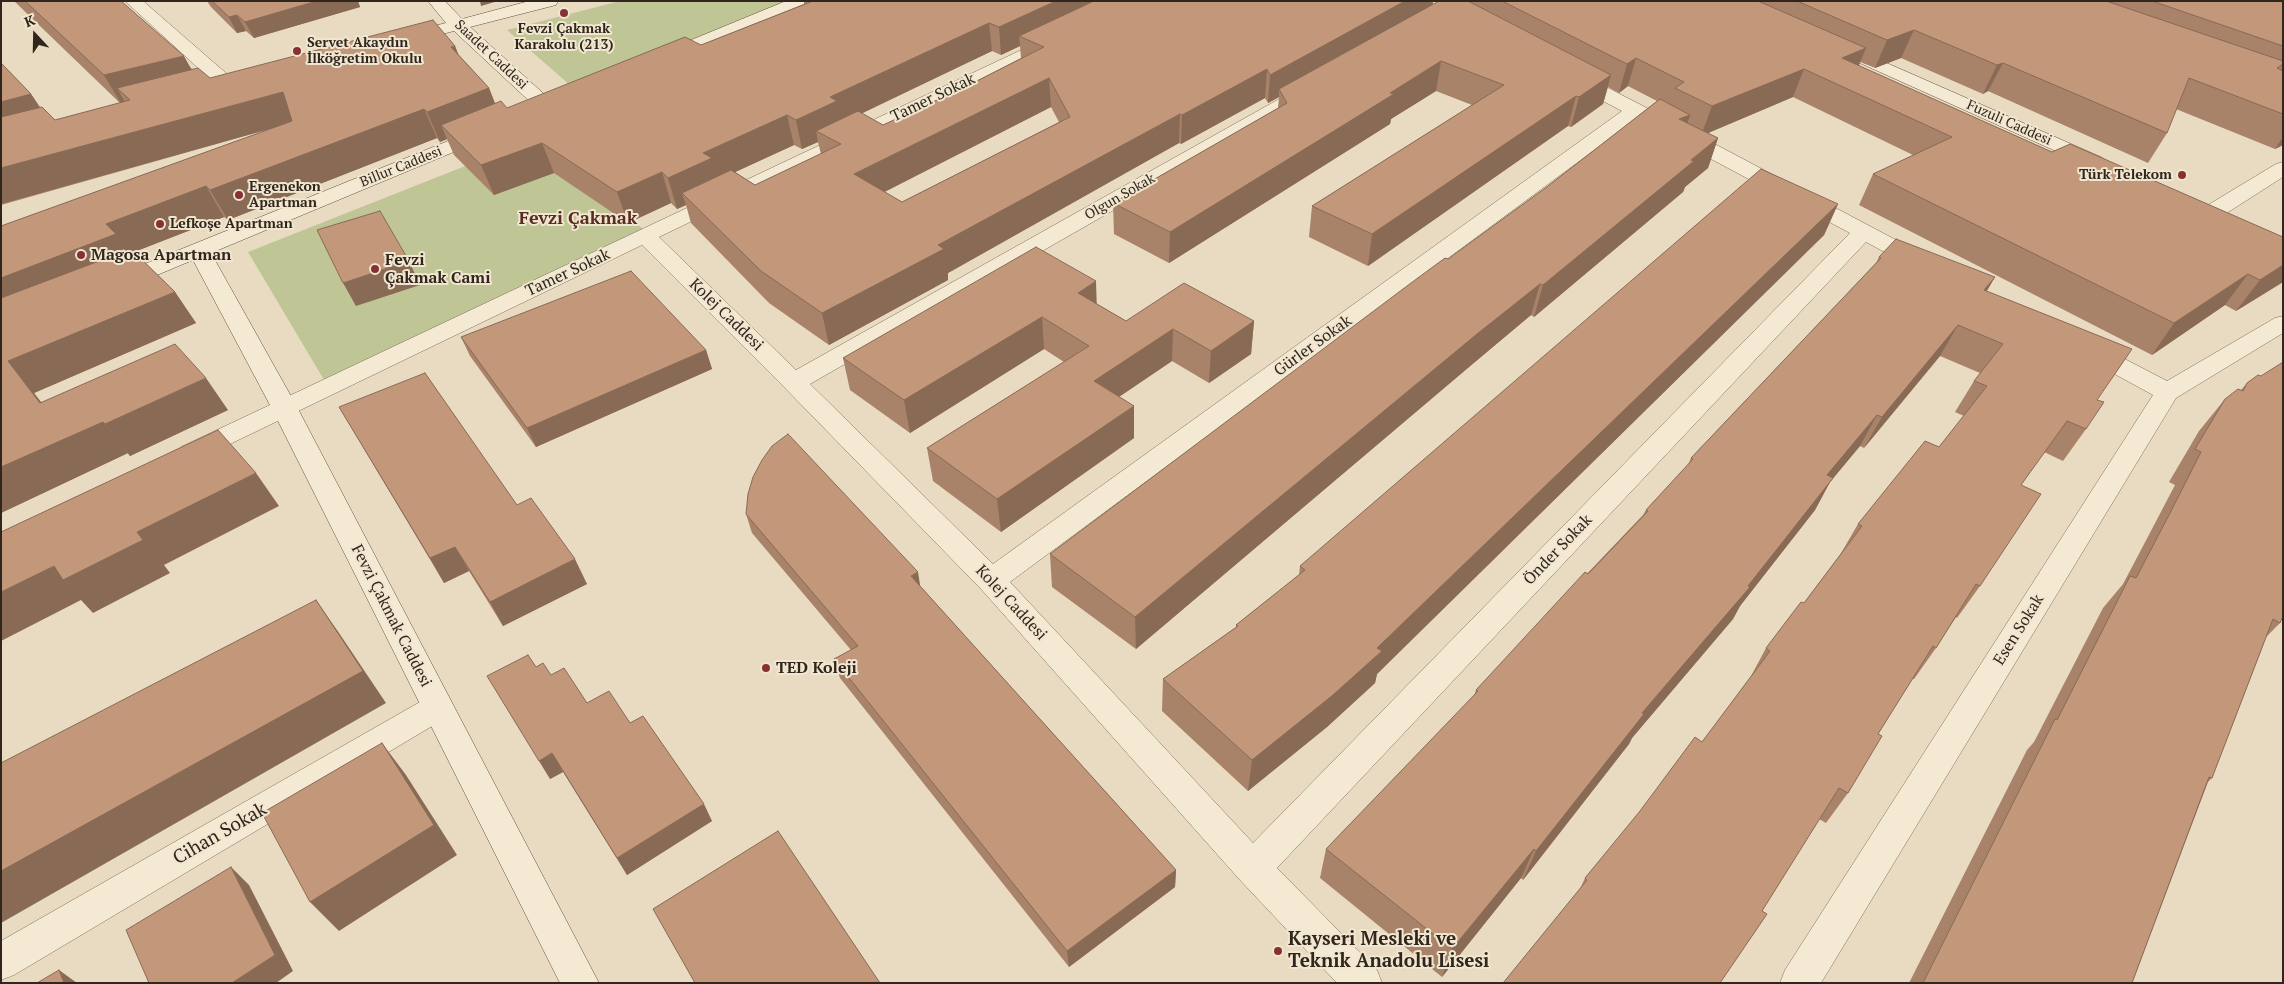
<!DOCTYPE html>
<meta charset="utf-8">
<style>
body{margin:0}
#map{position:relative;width:2284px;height:984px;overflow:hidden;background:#e8dbc1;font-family:"PT Serif",serif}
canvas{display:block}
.frame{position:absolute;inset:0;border:2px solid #31261d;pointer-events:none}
.north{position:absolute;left:10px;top:10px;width:50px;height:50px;-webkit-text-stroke:4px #f1e6cf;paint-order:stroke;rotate:339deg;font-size:14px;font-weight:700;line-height:20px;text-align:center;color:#31261d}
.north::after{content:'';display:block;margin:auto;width:18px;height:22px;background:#31261d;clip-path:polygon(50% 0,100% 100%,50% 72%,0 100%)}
</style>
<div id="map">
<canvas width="2284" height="984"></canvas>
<div class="frame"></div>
<div class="north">K</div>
</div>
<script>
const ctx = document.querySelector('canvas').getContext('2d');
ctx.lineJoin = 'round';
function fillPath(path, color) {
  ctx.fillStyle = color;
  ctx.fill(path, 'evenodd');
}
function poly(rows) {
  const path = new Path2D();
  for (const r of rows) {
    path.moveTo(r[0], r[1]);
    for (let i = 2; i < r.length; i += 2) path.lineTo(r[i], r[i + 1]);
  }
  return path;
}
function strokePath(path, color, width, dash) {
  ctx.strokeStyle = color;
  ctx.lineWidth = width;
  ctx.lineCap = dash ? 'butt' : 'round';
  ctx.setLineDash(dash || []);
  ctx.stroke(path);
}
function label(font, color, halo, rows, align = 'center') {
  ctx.font = font + ' "PT Serif",serif';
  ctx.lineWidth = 4;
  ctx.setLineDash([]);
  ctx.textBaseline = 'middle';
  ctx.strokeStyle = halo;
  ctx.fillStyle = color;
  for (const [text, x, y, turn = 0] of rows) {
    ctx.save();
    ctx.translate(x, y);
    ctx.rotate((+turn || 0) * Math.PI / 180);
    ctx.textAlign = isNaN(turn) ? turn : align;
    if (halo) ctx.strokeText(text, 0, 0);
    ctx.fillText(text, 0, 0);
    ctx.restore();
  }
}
const green = poly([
 [620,1,796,1,579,93,507,30],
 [536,138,649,234,327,385,248,252]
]);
const street = poly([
 [125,1,143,1,235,81,237,85,235,89,228,91,221,89,125,1],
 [1053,35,1059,36,1062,40,1059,44,659,237,796,370,1304,85,1311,83,1318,85,1320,89,1318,93,810,384,993,564,1622,111,1565,81,1563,77,1565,73,1572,71,1579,73,1643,106,1930,258,1933,263,1930,268,1922,270,1914,268,1866,242,1277,868,1377,970,1382,983,1337,983,1240,880,981,589,785,388,642,245,199,459,190,462,181,459,177,453,181,447,1053,35],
 [1636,119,1850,233,1253,843,1010,582,1636,119],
 [2283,162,2283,177,2219,218,2211,219,2203,218,2200,213,2203,208,2276,164,2283,162],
 [2283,316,2283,333,2176,398,1821,983,1780,983,1785,970,2153,395,2078,354,2075,349,2078,344,2087,341,2096,344,2167,381,2275,318,2283,316],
 [438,694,449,698,454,707,449,716,14,975,1,980,1,941,427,698,438,694]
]);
const secondary = poly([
 [428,1,445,1,462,19,529,1,558,1,556,5,470,27,554,103,557,107,554,111,547,113,540,111,454,31,403,44,397,43,394,39,397,35,446,23,428,1],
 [786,1,809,1,807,5,669,62,657,62,654,58,657,54,786,1],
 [1848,46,2103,158,2106,162,2103,166,2096,168,2089,166,1842,55,1839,51,1842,47,1848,46],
 [485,126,492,128,495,132,492,136,211,253,297,407,599,983,560,983,271,407,193,260,126,288,118,290,110,288,107,283,110,278,485,126]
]);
const wall = poly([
 [14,1,121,1,192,69,210,78,455,46,458,54,489,88,495,103,507,108,701,45,804,4,804,1,1433,1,1433,5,1439,1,2283,1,2283,145,2275,149,2176,109,2167,133,2148,163,1988,91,1983,94,1901,58,1875,68,1860,62,1859,66,2283,282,2236,311,2225,305,2152,355,1859,205,1873,174,1913,155,1793,97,1708,133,1718,138,1708,168,1685,187,1683,192,1534,317,1531,315,1469,367,1136,649,1052,587,1050,554,1548,186,1657,101,1628,86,1619,93,1608,87,1603,104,1571,127,1568,126,1368,266,1309,237,1312,206,1472,105,1436,91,1391,119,1390,124,1169,263,1114,234,1113,203,1278,108,1279,97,1268,103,1265,98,1181,144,1179,143,948,273,948,280,829,345,769,303,691,223,686,205,677,209,671,203,628,223,554,173,494,195,454,155,447,139,440,142,437,138,228,220,224,217,134,252,175,292,196,323,34,393,41,402,228,410,130,456,128,453,1,513,1,226,273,128,1,205,1,63,31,94,40,107,55,120,120,103],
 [1020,46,1021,58,965,87,883,125,861,113,992,51,1001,55],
 [1051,107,1059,122,902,202,884,192],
 [818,142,821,154,755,185,735,172,794,145,802,149],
 [207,1,358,1,360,7,254,38,246,31,237,33,211,7],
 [1838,204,1824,235,1377,674,1375,683,1327,727,1248,791,1162,711,1163,679,1236,627,1236,625,1299,575,1300,566],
 [1879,257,1995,277,1986,291,2097,400,2086,429,2063,461,2044,452,2021,485,1980,586,1957,618,1956,617,1936,648,1914,679,1912,679,1878,734,1848,793,1826,823,1819,819,1580,889,1585,878,1702,742,1750,678,1766,648,1804,603,1840,555,1858,524,1939,447,1964,416,1955,412,1974,381,1980,373,1940,356,1864,448,1860,446,1830,482,1815,510,1740,606,1733,619,1632,738,1629,744,1523,880,1521,878,1442,977,1320,878,1326,849,1474,696,1476,690,1643,515,1646,510,1688,465,1691,458,1876,263],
 [1097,304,1126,321,1254,321,1251,354,1209,383,1172,361,1119,397,1134,406,1134,438,1001,532,933,481,927,448,1064,362,1044,349,910,433,850,390,843,358],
 [461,337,706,350,712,369,536,447,470,356],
 [2247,383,2280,623,2266,637,2212,778,2208,782,2132,983,1909,983,2027,750,2034,742,2103,608,2123,584,2142,548,2175,485,2169,482,2199,431,2225,399,2241,390],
 [339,407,517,505,587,584,503,626,469,571,444,583],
 [746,514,921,587,1176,870,1175,887,1069,967,840,678,834,659,851,650,752,533],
 [551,675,587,703,630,723,712,821,627,875,563,772,550,779]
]);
const shadedWall = poly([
 [317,1,358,1,360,7,254,38,245,22],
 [480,1,498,1,481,6],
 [1056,1,1115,1,1019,36,1020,46,1001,55,999,27],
 [1405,1,1433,1,1431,12,1279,89,1279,97,1268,103,1270,75],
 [237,15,246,31,237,33,229,17],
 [989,23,992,51,842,123,816,131,818,142,802,149,796,120,830,97],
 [1914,30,1901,58,1875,68,1887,40],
 [455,46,466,74,451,47],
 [1866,48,1854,77,1842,58],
 [184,56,200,85,130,100,117,88,126,104,122,105,104,75],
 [1636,58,1628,86,1619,93,1627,64],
 [1441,61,1436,91,1391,119,1390,124,1169,263,1170,232],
 [2003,63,1988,91,1983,94,1997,65],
 [1267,69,1265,98,1181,144,1182,115],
 [1804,69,1793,97,1701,136,1712,106],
 [1611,75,1603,104,1571,127,1579,97],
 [1049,78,1051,107,859,205,854,174],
 [489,88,500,117,441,125,447,139,440,142,427,112],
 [283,92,298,121,1,204,1,168],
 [31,94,50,123,1,136,1,102],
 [1576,96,1568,126,1368,266,1372,234],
 [424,109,437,138,228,220,210,190],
 [1180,114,1179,143,948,273,948,280,829,345,822,313,938,245],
 [787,115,794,145,718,180,682,193,686,205,677,209,668,178,703,153],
 [1690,115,1680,145,1679,119],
 [2283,137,2283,145,2275,149],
 [1718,138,1708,168,1685,187,1683,192,1534,317,1543,285],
 [542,143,554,173,494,195,481,165],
 [662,172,671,203,628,223,617,192],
 [206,186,224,217,129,254,1,319,1,278,106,224],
 [1838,204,1824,235,1377,674,1375,683,1327,727,1248,791,1252,760,1377,648],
 [409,261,420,285,356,306,343,283],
 [2283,265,2283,282,2236,311,2260,280],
 [2248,274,2225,305,2152,355,2174,323],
 [1995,277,1977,308,1984,290],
 [1096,281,1097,313,1078,293],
 [1540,284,1531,315,1469,367,1136,649,1135,617,1477,334],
 [175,292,196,323,34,393,66,435,40,403,8,361],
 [1042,317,1044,349,910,433,904,400],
 [1254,321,1251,354,1209,383,1211,351],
 [1958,325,1940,356,1864,448,1882,417],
 [1173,329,1172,361,1095,413,1094,381],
 [706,350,712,369,536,447,527,428],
 [206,378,228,410,130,456,105,424],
 [1134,406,1134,438,1001,532,997,499],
 [1877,415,1860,446,1830,482,1815,510,1740,606,1733,619,1632,738,1629,744,1523,880,1536,851,1642,713,1748,586,1827,475],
 [103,422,128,453,1,513,1,467],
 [256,473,279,506,164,565,170,573,93,613,81,600,1,641,1,592,54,566,137,532],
 [455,547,469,571,444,583,430,558],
 [575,559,587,584,503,626,490,602],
 [918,572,921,591,911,576],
 [316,600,339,633,386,703,1,923,1,871],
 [382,743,406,775,457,855,339,931,310,902],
 [552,753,563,772,550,779,539,761],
 [704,804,712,821,627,875,617,858],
 [1534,849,1521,878,1442,977,1452,949],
 [231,867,249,885,293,971,276,983,232,983],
 [1176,870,1175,887,1069,967,1067,951],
 [59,970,77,983,64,983]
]);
const building = poly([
 [25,1,121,1,184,56,104,75,25,1],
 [212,1,317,1,245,22,237,15,229,17,212,1],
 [813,1,1056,1,999,27,989,23,830,97,837,101,796,120,787,115,703,153,712,158,668,178,662,172,617,192,542,143,481,165,441,125,501,101,507,108,685,37,701,45,813,1],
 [1094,1,1405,1,1270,75,1267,69,1182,115,1180,114,938,245,944,249,822,313,761,271,682,193,731,170,755,185,841,144,816,131,858,111,883,125,965,87,1044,47,1019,36,1094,1],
 [1049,78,1070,117,902,202,854,174,1049,78],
 [1439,1,1468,1,1611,75,1579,97,1576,96,1372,234,1312,206,1504,85,1441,61,1390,93,1394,94,1170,232,1113,203,1287,103,1279,89,1439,1],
 [1502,1,1758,1,1866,48,1842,58,2052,152,2070,144,2283,237,2283,265,2260,280,2248,274,2174,323,1873,174,1952,137,1804,69,1712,106,1675,88,1684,82,1636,58,1627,64,1502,1],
 [1797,1,2106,1,2283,61,2283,64,2277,68,2283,71,2283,114,2189,78,2167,133,2003,63,1997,65,1914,30,1887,40,1797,1],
 [2152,1,2283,1,2283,46,2152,1],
 [433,20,455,46,451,47,489,88,427,112,424,109,210,190,206,186,106,224,116,234,1,278,1,226,292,121,283,92,1,168,1,117,42,107,55,120,130,100,117,88,198,68,210,78,433,20],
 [1,63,31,94,1,102,1,63],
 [1660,99,1690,115,1679,119,1718,138,1691,160,1694,161,1543,285,1540,284,1477,334,1135,617,1050,554,1411,283,1445,258,1448,259,1548,186,1660,99],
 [1761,169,1838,204,1377,648,1382,651,1333,695,1252,760,1163,679,1238,626,1236,625,1305,570,1300,566,1761,169],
 [380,211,409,261,343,283,317,230,380,211],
 [1896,239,1995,277,1984,290,2132,349,2097,400,2104,402,2086,429,2067,421,2021,485,2041,494,1980,586,1976,584,1936,648,1933,646,1878,734,1882,736,1848,793,1839,788,1762,911,1767,914,1720,983,1503,983,1587,880,1585,878,1640,811,1695,737,1702,742,1770,651,1766,648,1801,602,1804,603,1862,526,1858,524,1925,441,1939,447,1987,386,1974,381,2003,344,1958,325,1882,417,1877,415,1827,475,1833,478,1748,586,1750,587,1642,713,1644,714,1536,851,1534,849,1452,949,1326,849,1478,691,1476,690,1585,572,1588,574,1648,511,1646,510,1693,459,1691,458,1881,258,1879,257,1896,239],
 [1036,247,1096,281,1078,293,1126,321,1184,283,1254,321,1211,351,1173,329,1094,381,1134,406,997,499,927,448,1089,346,1042,317,904,400,843,358,1036,247],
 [131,249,175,292,8,361,40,403,175,344,206,378,105,424,103,422,1,467,1,298,131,249],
 [631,271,706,350,527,428,461,337,631,271],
 [2283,362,2283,616,2280,623,2273,619,2212,778,2209,777,2132,983,1923,983,2055,719,2057,720,2130,576,2136,578,2169,515,2201,452,2195,449,2225,399,2238,389,2243,391,2247,383,2258,375,2261,376,2283,362],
 [425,373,517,505,531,498,575,559,490,602,455,547,430,558,339,407,425,373],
 [218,430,256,473,137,532,143,540,63,580,54,566,1,592,1,532,218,430],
 [788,434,918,572,911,576,1176,870,1067,951,834,659,858,646,746,514,748,494,753,477,762,460,772,446,788,434],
 [316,600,363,671,1,871,1,763,316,600],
 [528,655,536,667,543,663,551,675,564,668,587,703,609,691,630,723,643,716,704,804,617,858,552,753,539,761,487,676,528,655],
 [382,743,434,825,310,902,262,813,382,743],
 [778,831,880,983,695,983,653,909,778,831],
 [231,867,275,955,232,983,149,983,126,930,231,867],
 [59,970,64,983,37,983,59,970]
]);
const markers = [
 [564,13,5,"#883134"],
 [297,51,5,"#883134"],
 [2182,175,5,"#883134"],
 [239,195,5,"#883134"],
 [160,224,5,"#883134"],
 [81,255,5,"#883134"],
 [375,269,5,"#883134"],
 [766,668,5,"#883134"],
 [1278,951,5,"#883134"]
];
const farPoinames = [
 ["Fevzi Çakmak",564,29,"center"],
 ["Karakolu (213)",564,45,"center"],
 ["Servet Akaydın",307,43],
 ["İlköğretim Okulu",307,59],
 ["Türk Telekom",2172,175,"right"],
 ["Ergenekon",249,187],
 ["Apartman",249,203],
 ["Lefkoşe Apartman",170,224]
];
const farStreetnames = [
 ["Saadet Caddesi",491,55,43],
 ["Fuzuli Caddesi",2009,123,24],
 ["Billur Caddesi",401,167,-22],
 ["Olgun Sokak",1120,197,-30]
];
const streetNames = [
 ["Tamer Sokak",933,98,-26],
 ["Tamer Sokak",568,273,-25],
 ["Kolej Caddesi",726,315,44],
 ["Gürler Sokak",1313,346,-36],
 ["Önder Sokak",1558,550,-46],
 ["Kolej Caddesi",1011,603,47],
 ["Fevzi Çakmak Caddesi",391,616,63],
 ["Esen Sokak",2019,630,-58]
];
const poiNames = [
 ["Magosa Apartman",91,255],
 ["Fevzi",385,260],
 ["Çakmak Cami",385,278],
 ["TED Koleji",776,668]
];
const farDistrictnames = [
 ["Fevzi Çakmak",578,219]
];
const nearStreetnames = [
 ["Cihan Sokak",220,834,-30]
];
const nearPoinames = [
 ["Kayseri Mesleki ve",1288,940],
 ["Teknik Anadolu Lisesi",1288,962]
];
fillPath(green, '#c0c596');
strokePath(street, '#806d5a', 1);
strokePath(secondary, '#614f3e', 1);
fillPath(street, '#f4e9d3');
fillPath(secondary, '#f4e9d3');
fillPath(wall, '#a88269');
fillPath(shadedWall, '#886a55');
fillPath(building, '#c3977a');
strokePath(building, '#886a55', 1);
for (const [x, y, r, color] of markers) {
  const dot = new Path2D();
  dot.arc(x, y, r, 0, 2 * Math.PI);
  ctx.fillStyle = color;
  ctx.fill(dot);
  strokePath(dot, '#f1e6cf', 2);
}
label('bold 14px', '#31261d', '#f1e6cf', farPoinames, 'left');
label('14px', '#31261d', '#f1e6cf', farStreetnames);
label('16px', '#31261d', '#f1e6cf', streetNames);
label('bold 16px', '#31261d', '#f1e6cf', poiNames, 'left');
label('bold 18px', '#592b21', '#f1e6cf', farDistrictnames);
label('19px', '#31261d', '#f1e6cf', nearStreetnames);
label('bold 19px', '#31261d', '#f1e6cf', nearPoinames, 'left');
</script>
